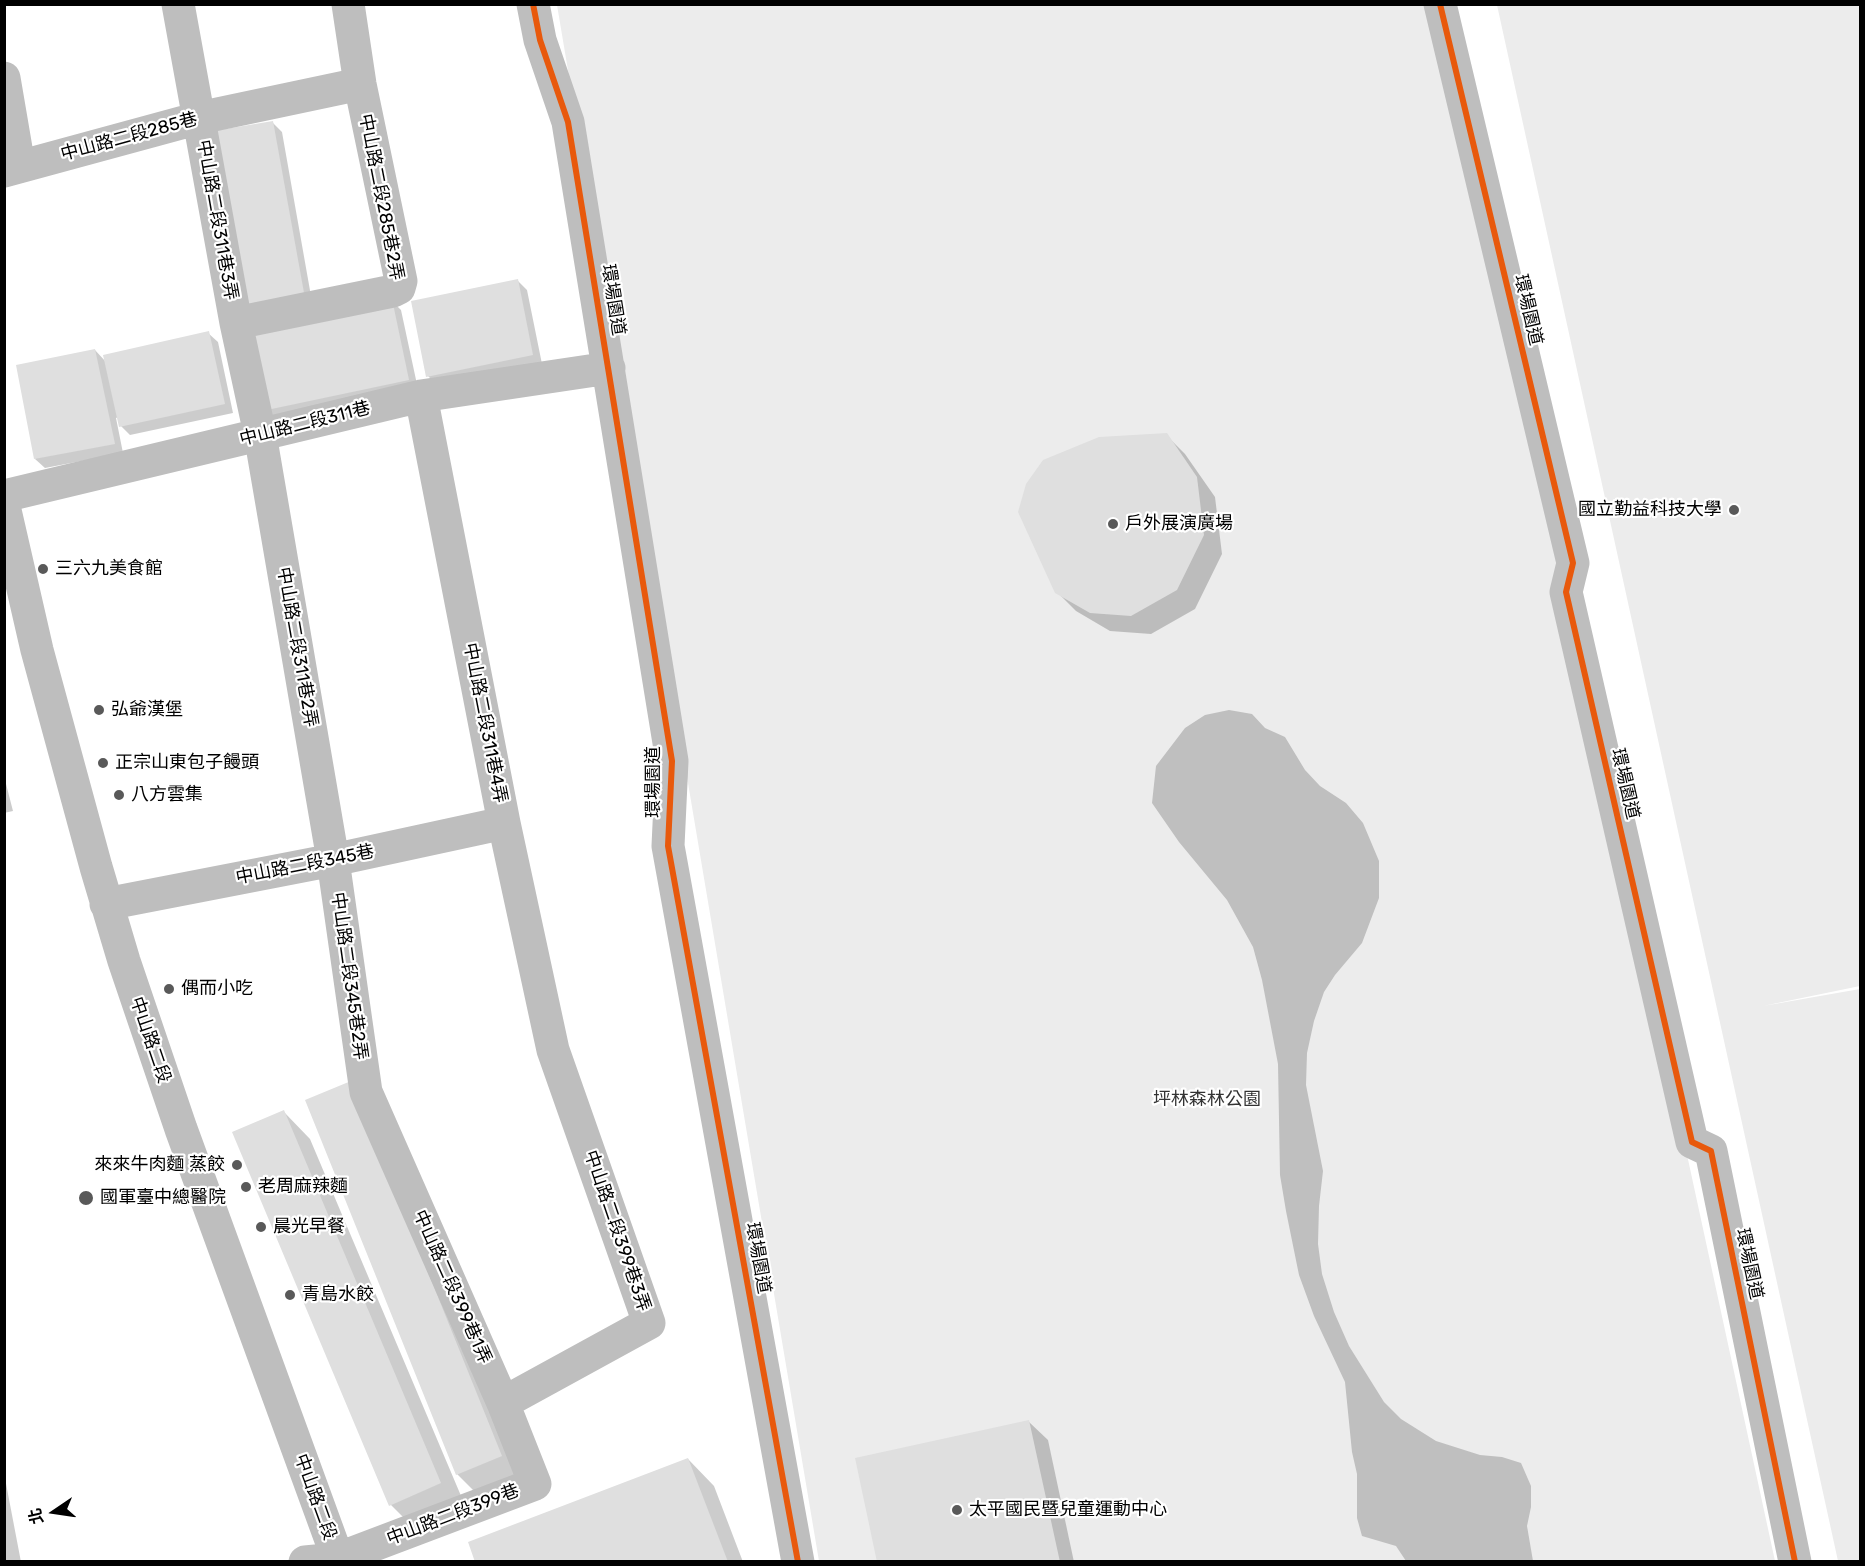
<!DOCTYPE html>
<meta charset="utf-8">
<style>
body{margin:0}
#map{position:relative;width:1865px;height:1566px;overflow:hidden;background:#fff;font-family:Rubik,"Noto Sans TC",sans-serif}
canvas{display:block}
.frame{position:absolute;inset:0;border:6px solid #000;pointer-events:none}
.north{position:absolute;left:24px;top:1482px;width:60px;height:60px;-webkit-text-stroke:4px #fff;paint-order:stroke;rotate:257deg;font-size:16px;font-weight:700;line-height:24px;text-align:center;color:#000}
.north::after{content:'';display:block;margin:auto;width:21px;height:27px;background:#000;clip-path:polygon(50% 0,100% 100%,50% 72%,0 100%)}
</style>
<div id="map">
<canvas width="1865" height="1566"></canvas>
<div class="frame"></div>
<div class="north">北</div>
</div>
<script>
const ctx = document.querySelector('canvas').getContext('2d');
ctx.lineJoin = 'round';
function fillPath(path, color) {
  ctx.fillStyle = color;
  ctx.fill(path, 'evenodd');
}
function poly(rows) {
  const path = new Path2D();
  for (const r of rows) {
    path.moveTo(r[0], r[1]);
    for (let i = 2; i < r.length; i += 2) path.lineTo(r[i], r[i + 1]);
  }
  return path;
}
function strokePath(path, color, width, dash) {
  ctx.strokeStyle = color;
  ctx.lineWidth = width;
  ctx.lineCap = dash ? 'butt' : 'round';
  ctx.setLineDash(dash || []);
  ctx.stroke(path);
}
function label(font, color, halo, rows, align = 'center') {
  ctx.font = font + ' Rubik,"Noto Sans TC",sans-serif';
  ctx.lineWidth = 4.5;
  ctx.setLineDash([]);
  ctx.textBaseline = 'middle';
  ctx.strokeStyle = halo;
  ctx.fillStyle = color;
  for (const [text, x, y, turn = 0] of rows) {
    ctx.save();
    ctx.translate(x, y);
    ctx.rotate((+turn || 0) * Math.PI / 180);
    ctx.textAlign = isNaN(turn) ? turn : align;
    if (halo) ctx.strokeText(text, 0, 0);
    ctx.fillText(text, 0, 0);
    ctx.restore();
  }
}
const green = poly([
 [557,5,1438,5,1775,1561,819,1561],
 [1497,5,1860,5,1860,986,1763,1006,1860,989,1860,1561,1838,1561]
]);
const water = poly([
 [1229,710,1252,714,1265,728,1285,737,1305,770,1320,786,1346,803,1363,823,1379,861,1379,898,1362,943,1335,975,1324,992,1314,1021,1307,1053,1306,1085,1323,1171,1319,1206,1318,1244,1322,1274,1334,1312,1349,1346,1384,1402,1401,1419,1436,1441,1480,1455,1502,1457,1521,1463,1531,1486,1531,1507,1527,1526,1533,1561,1406,1561,1396,1546,1362,1536,1357,1518,1357,1474,1352,1452,1345,1382,1314,1316,1299,1275,1286,1211,1280,1175,1278,1064,1262,980,1253,947,1227,900,1179,842,1152,803,1156,766,1185,728,1205,715]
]);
const shadow = poly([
 [273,123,282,132,314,313,250,324],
 [518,281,527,290,542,364,437,385,428,376],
 [391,300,401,310,418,389,273,420,263,410],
 [208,333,218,342,233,413,130,435,121,426,119,417,116,418,123,453,45,468,35,459,95,350,106,362],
 [1166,435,1185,454,1215,497,1222,554,1195,609,1151,634,1110,631,1076,611,1057,592],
 [4,776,13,811,4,813],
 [350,1083,527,1483,484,1501,457,1474],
 [284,1112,310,1139,467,1510,417,1531,391,1505],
 [1029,1422,1048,1440,1074,1562,879,1562],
 [688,1459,714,1486,743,1562,477,1562],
 [4,1473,21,1562,4,1562]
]);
const building = poly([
 [273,121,306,304,239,316,207,132],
 [518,279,533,355,426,377,411,301],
 [392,299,409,380,262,411,245,329],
 [209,331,225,404,119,427,103,355],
 [95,349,115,444,34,459,16,365],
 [1167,433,1197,477,1204,535,1177,590,1131,616,1090,613,1055,593,1018,512,1026,484,1043,460,1099,437],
 [351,1081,502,1456,456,1475,305,1100],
 [284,1110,441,1483,389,1506,232,1132],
 [1029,1420,1060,1562,877,1562,855,1458],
 [688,1458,728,1562,475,1562,468,1542]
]);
const minor = poly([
 [178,4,236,323,260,434,333,860,366,1092,503,1403,535,1484,337,1559,305,1562],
 [533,4,540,40,568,122,672,761,668,846,798,1562],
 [1440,4,1573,563,1566,592,1692,1142,1711,1151,1795,1562],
 [4,78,19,166],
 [4,171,199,118,360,84],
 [236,323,393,291,399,288,401,281,360,84,348,4],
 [421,396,504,823,553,1050,649,1323,503,1403],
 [4,496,421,396,609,368],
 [4,506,37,650,96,867,124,961,181,1129,339,1562],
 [106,904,333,860,504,823]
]);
const cycleway = poly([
 [533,4,540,40,568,122,672,761,668,846,798,1562],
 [1440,4,1573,563,1566,592,1692,1142,1711,1151,1795,1562]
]);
const markers = [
 [1734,510,6,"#595959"],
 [1113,524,6,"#595959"],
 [43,569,6,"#595959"],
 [99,710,6,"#595959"],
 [103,763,6,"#595959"],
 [119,795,6,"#595959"],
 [169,989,6,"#595959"],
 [237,1165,6,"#595959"],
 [246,1187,6,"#595959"],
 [86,1198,8,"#595959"],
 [261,1227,6,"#595959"],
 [290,1295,6,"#595959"],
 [957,1510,6,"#595959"]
];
const streetNames = [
 ["中山路二段285巷",129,137,-15],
 ["中山路二段285巷2弄",381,197,79],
 ["中山路二段311巷3弄",217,220,80],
 ["環場園道",613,300,81],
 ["環場園道",1528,310,77],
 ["中山路二段311巷",305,424,-14],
 ["中山路二段311巷2弄",297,647,80],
 ["中山路二段311巷4弄",485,723,79],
 ["環場園道",654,782,-90],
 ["環場園道",1625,784,77],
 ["中山路二段345巷",305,865,-11],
 ["中山路二段345巷2弄",349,976,82],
 ["中山路二段",150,1040,71],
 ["中山路二段399巷3弄",617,1231,71],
 ["環場園道",758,1258,80],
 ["環場園道",1749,1264,78],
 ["中山路二段399巷1弄",452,1287,66],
 ["中山路二段",315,1497,70],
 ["中山路二段399巷",453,1515,-21]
];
const poiNames = [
 ["國立勤益科技大學",1722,510,"right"],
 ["戶外展演廣場",1125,524],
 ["三六九美食館",55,569],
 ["弘爺漢堡",111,710],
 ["正宗山東包子饅頭",115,763],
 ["八方雲集",131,795],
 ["偶而小吃",181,989],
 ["來來牛肉麵 蒸餃",225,1165,"right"],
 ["老周麻辣麵",258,1187],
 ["國軍臺中總醫院",100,1198],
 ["晨光早餐",273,1227],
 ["青島水餃",302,1295],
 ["太平國民暨兒童運動中心",969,1510]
];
const parkNames = [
 ["坪林森林公園",1207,1100]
];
fillPath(green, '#ececec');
fillPath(water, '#bfbfbf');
fillPath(shadow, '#0003');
fillPath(building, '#dfdfdf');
strokePath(minor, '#bebebe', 33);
strokePath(cycleway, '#e8590c', 6);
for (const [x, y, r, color] of markers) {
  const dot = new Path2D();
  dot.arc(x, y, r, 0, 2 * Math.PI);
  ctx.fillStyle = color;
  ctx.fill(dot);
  strokePath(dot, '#fff', 2);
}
label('18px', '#000', '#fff', streetNames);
label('18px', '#000', '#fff', poiNames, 'left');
label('18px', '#333', '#fff', parkNames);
</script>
